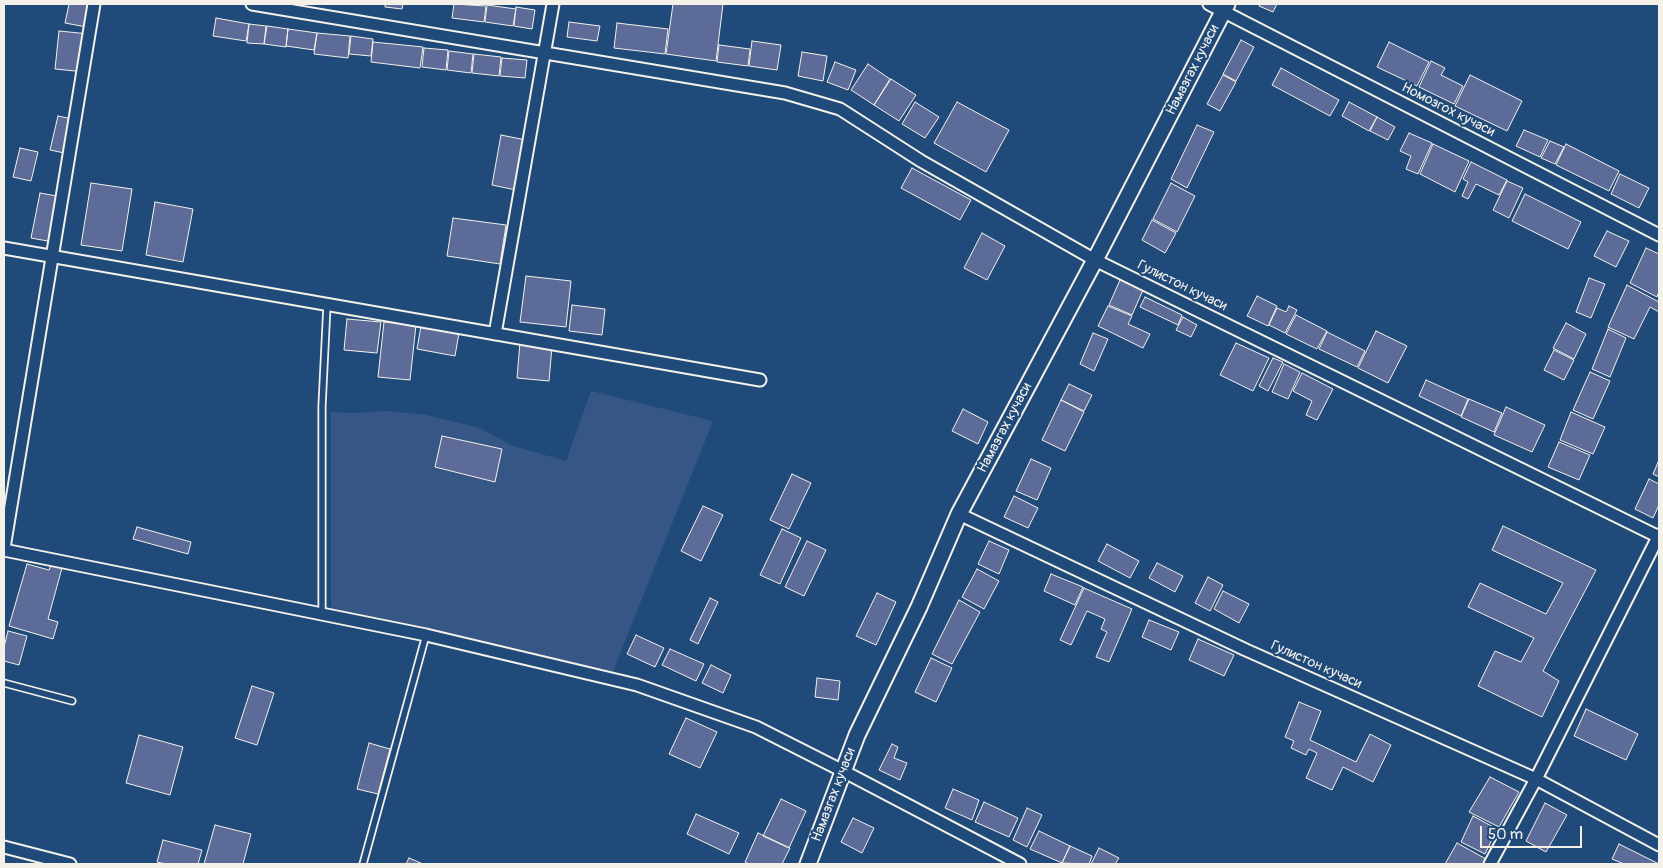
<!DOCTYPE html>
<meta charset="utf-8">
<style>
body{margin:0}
#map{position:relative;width:1663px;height:868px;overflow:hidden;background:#1f4a7a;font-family:Pangolin,sans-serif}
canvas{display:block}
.frame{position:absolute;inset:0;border:5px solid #f4f1e8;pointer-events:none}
.scale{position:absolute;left:1480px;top:826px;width:102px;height:22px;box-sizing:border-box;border:2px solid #f4f1e8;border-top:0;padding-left:6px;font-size:15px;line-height:18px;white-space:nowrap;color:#f4f1e8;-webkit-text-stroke:4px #1f4a7a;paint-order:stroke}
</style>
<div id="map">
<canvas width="1663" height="868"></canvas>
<div class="frame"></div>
<div class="scale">50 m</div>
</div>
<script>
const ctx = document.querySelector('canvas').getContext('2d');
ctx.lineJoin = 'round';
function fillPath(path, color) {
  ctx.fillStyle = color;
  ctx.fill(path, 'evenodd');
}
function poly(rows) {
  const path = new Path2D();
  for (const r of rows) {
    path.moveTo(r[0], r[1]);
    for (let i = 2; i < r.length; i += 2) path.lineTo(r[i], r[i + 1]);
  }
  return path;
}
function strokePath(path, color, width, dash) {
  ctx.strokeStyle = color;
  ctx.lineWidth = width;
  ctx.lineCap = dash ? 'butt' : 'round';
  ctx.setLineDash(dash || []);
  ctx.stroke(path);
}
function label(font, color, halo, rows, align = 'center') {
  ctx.font = font + ' Pangolin,sans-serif';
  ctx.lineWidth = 4.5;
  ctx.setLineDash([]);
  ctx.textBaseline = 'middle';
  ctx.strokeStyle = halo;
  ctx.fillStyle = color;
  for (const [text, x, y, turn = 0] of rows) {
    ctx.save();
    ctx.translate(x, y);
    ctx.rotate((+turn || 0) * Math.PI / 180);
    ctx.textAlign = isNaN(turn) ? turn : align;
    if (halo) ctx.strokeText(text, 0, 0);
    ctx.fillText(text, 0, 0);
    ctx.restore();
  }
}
const built = poly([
 [591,391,713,421,610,679,331,616,331,412,353,413,388,411,427,415,480,428,513,446,566,461]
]);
const building = poly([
 [69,4,96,4,92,28,65,23,69,4],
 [385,4,403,4,402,9,385,7,385,4],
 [454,4,486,6,484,22,452,18,454,4],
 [673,4,723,4,716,61,666,54,673,4],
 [1260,4,1277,4,1273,12,1259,6,1260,4],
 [487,5,516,9,513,26,485,22,487,5],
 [516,7,535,10,532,29,514,26,516,7],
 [216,18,249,24,246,41,213,36,216,18],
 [569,22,600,26,597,41,567,37,569,22],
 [617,23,668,29,665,54,614,48,617,23],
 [249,24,266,26,264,44,247,43,249,24],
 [267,26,288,29,286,47,264,44,267,26],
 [288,29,317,33,314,50,286,46,288,29],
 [59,31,89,34,85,72,55,69,59,31],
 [317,33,350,36,348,58,314,54,317,33],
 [351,36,373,39,371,56,349,54,351,36],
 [1241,40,1254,47,1236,81,1223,74,1241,40],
 [752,41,781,45,777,70,749,66,752,41],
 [373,42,423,47,420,68,371,62,373,42],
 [1389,42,1429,62,1417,86,1377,67,1389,42],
 [719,45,750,49,748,66,717,62,719,45],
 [424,48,448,50,446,70,422,67,424,48],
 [449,51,473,54,471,73,447,70,449,51],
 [802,52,827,56,823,81,798,76,802,52],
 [474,54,501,57,499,76,472,73,474,54],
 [502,58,527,60,525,78,500,76,502,58],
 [1431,61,1445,68,1441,75,1463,86,1454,104,1419,87,1431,61],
 [835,62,856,70,848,90,827,82,835,62],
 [868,64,890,79,874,105,851,90,868,64],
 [1281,68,1339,100,1330,116,1272,85,1281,68],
 [1223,75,1236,82,1220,111,1207,104,1223,75],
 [1470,75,1522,101,1507,131,1455,106,1470,75],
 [891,79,916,95,899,121,874,105,891,79],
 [915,102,939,117,925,138,902,124,915,102],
 [957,102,1009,130,986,172,934,143,957,102],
 [1349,102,1377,117,1369,131,1342,116,1349,102],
 [58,116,77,120,69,154,50,150,58,116],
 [1377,117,1395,127,1388,140,1370,131,1377,117],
 [1197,125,1214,132,1187,188,1171,179,1197,125],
 [1524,130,1548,140,1540,157,1516,146,1524,130],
 [1409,133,1432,143,1418,174,1406,169,1411,156,1400,151,1409,133],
 [501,135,526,140,516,190,492,185,501,135],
 [1550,141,1564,147,1555,164,1541,158,1550,141],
 [1433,144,1469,161,1455,192,1420,174,1433,144],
 [1566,144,1619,171,1609,191,1556,165,1566,144],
 [20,148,38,152,31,181,13,177,20,148],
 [1471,162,1507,180,1499,195,1476,184,1468,199,1462,196,1468,182,1463,179,1471,162],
 [912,168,971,200,960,220,901,188,912,168],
 [1620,174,1649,188,1639,208,1611,194,1620,174],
 [1507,181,1523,188,1509,218,1493,210,1507,181],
 [91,183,132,189,122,251,81,245,91,183],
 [1171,183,1195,196,1177,232,1153,219,1171,183],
 [40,193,62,197,53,242,31,238,40,193],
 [1525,194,1581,222,1568,249,1512,221,1525,194],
 [155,202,193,209,183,262,146,255,155,202],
 [453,218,506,225,500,264,447,256,453,218],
 [1152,220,1176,233,1165,253,1142,240,1152,220],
 [1607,231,1629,241,1616,267,1594,256,1607,231],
 [982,233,1005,246,987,280,964,268,982,233],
 [1646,248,1659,254,1659,291,1657,297,1630,283,1646,248],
 [526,276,571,281,566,327,520,322,526,276],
 [1589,278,1605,284,1591,318,1576,312,1589,278],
 [1120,280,1143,290,1132,315,1109,305,1120,280],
 [1627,285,1659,302,1659,312,1650,307,1634,339,1608,327,1627,285],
 [1257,296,1277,306,1268,326,1247,316,1257,296],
 [1145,297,1182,315,1178,325,1140,307,1145,297],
 [572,305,605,309,602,335,569,331,572,305],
 [1108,306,1132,316,1128,324,1150,334,1143,348,1098,326,1108,306],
 [1289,306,1297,310,1285,333,1269,325,1277,308,1286,312,1289,306],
 [1296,315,1327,331,1317,349,1286,334,1296,315],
 [1183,317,1197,325,1191,337,1176,330,1183,317],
 [347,319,381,322,377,353,344,350,347,319],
 [384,322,416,325,410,380,378,377,384,322],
 [1566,323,1586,334,1574,359,1553,348,1566,323],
 [421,326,459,333,455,356,417,349,421,326],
 [1608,329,1626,338,1610,377,1592,369,1608,329],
 [1376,331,1407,346,1388,383,1358,368,1376,331],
 [1327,332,1365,351,1357,367,1319,349,1327,332],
 [1093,333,1108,339,1094,371,1080,364,1093,333],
 [520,342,552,346,549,381,517,378,520,342],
 [1236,343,1269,358,1253,391,1220,375,1236,343],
 [1554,350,1574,360,1564,380,1544,370,1554,350],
 [1273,358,1283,362,1268,391,1259,386,1273,358],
 [1284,364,1300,372,1288,399,1272,392,1284,364],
 [1590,372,1610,381,1593,419,1573,410,1590,372],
 [1302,373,1333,389,1317,420,1306,415,1312,401,1293,391,1302,373],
 [1426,380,1468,399,1461,416,1419,396,1426,380],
 [1069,384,1092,395,1084,411,1061,400,1069,384],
 [1469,399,1502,413,1494,432,1461,417,1469,399],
 [1061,400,1084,412,1065,451,1042,440,1061,400],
 [1506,407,1545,425,1532,452,1494,435,1506,407],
 [963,409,988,422,978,444,952,431,963,409],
 [1571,412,1605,427,1593,454,1560,440,1571,412],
 [442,436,502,449,495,482,435,467,442,436],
 [1559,442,1590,455,1579,480,1548,467,1559,442],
 [1031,459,1051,468,1037,500,1016,491,1031,459],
 [1659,460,1659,477,1653,474,1659,460],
 [792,474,811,483,789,529,770,520,792,474],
 [1649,479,1659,484,1659,505,1653,518,1635,509,1649,479],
 [1014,496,1038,508,1028,528,1004,517,1014,496],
 [703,506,723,515,701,561,681,551,703,506],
 [1503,526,1596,570,1543,671,1559,681,1542,717,1478,686,1495,651,1521,662,1534,638,1468,607,1480,583,1546,614,1563,583,1492,550,1503,526],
 [137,527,191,542,188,554,133,539,137,527],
 [782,529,801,538,780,584,760,575,782,529],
 [807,541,826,550,804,596,785,587,807,541],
 [989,541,1009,550,999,574,978,564,989,541],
 [1107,544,1139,561,1130,578,1098,561,1107,544],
 [1157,563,1183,576,1175,592,1149,578,1157,563],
 [27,564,49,570,51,565,62,568,48,619,58,622,53,639,9,626,27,564],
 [977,569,999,581,984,609,962,597,977,569],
 [1051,574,1083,587,1075,605,1044,591,1051,574],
 [1208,577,1223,585,1210,611,1195,603,1208,577],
 [1084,588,1132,609,1109,662,1096,657,1107,632,1101,629,1105,619,1087,611,1071,645,1060,640,1084,588],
 [1223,591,1249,604,1239,623,1214,609,1223,591],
 [877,593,896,602,876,645,856,636,877,593],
 [710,598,718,602,698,644,690,640,710,598],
 [959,600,980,612,952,664,932,654,959,600],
 [1149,620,1179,632,1171,650,1142,637,1149,620],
 [8,631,27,636,19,665,4,661,4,647,8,631],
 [636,635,664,648,655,667,627,654,636,635],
 [1198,639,1234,655,1224,676,1189,660,1198,639],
 [670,649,704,664,696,681,662,665,670,649],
 [931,658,952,668,936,702,915,692,931,658],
 [711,665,731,675,723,693,702,683,711,665],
 [817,678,840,681,838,700,815,697,817,678],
 [252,686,274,693,257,745,235,738,252,686],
 [1299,702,1321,711,1310,740,1356,762,1370,734,1391,745,1373,782,1343,767,1332,790,1306,778,1317,753,1309,749,1306,755,1291,748,1294,741,1285,737,1299,702],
 [1586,709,1638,734,1626,760,1574,736,1586,709],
 [686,718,717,732,700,768,669,754,686,718],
 [139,735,183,747,170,795,126,783,139,735],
 [369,743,390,749,378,794,357,789,369,743],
 [892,744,898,747,894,758,907,763,900,780,879,770,892,744],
 [1490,777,1519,792,1499,827,1469,812,1490,777],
 [953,789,979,800,972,820,945,808,953,789],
 [781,799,806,811,789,848,763,836,781,799],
 [984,802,1018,818,1009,837,975,822,984,802],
 [1545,803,1567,815,1546,852,1526,841,1545,803],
 [1027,808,1042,815,1027,847,1013,840,1027,808],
 [696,814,739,833,729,854,687,834,696,814],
 [1473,816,1497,829,1485,854,1461,842,1473,816],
 [853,818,874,828,862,853,841,842,853,818],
 [215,825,251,834,243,864,204,864,215,825],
 [1039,831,1070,846,1062,863,1030,849,1039,831],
 [758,833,790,848,782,864,749,864,745,862,758,833],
 [163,840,202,850,198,864,166,864,157,862,163,840],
 [1457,843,1486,859,1483,864,1445,864,1457,843],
 [1619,844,1659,864,1624,864,1612,859,1619,844],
 [1070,846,1092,856,1089,864,1062,863,1070,846],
 [1099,848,1119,858,1115,864,1091,864,1099,848],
 [409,858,423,864,406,864,409,858]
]);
const lane = poly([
 [322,614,322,406,327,305],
 [4,683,72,701],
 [363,864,426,635]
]);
const street = poly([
 [252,4,785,93,840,109,921,161,1095,260,1659,537],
 [1209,4,1659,235],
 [4,248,760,380],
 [495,334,553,4],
 [959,514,1246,650,1536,779,1659,845],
 [4,548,94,4],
 [4,550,426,635,637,685,756,727,843,771,1020,864],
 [4,847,70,864],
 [1490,864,1536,779,1659,535]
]);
const secondary = poly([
 [808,864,857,735,919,607,959,514,1095,260,1227,4]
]);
const streetNames = [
 ["Намазгах кучаси",1193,70,-63],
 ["Номозгох кучаси",1448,110,27],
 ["Гулистон кучаси",1182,286,26],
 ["Намазгах кучаси",1005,428,-62],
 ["Гулистон кучаси",1316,665,24],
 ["Намазгах кучаси",834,795,-69]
];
fillPath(built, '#365785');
fillPath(building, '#5d6b98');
strokePath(building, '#f4f1e8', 1);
strokePath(lane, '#f4f1e8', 9);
strokePath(street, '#f4f1e8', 15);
strokePath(secondary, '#f4f1e8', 19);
strokePath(lane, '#1f4a7a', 5.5);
strokePath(street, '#1f4a7a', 11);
strokePath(secondary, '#1f4a7a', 15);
label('14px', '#f4f1e8', '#1f4a7a', streetNames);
</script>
